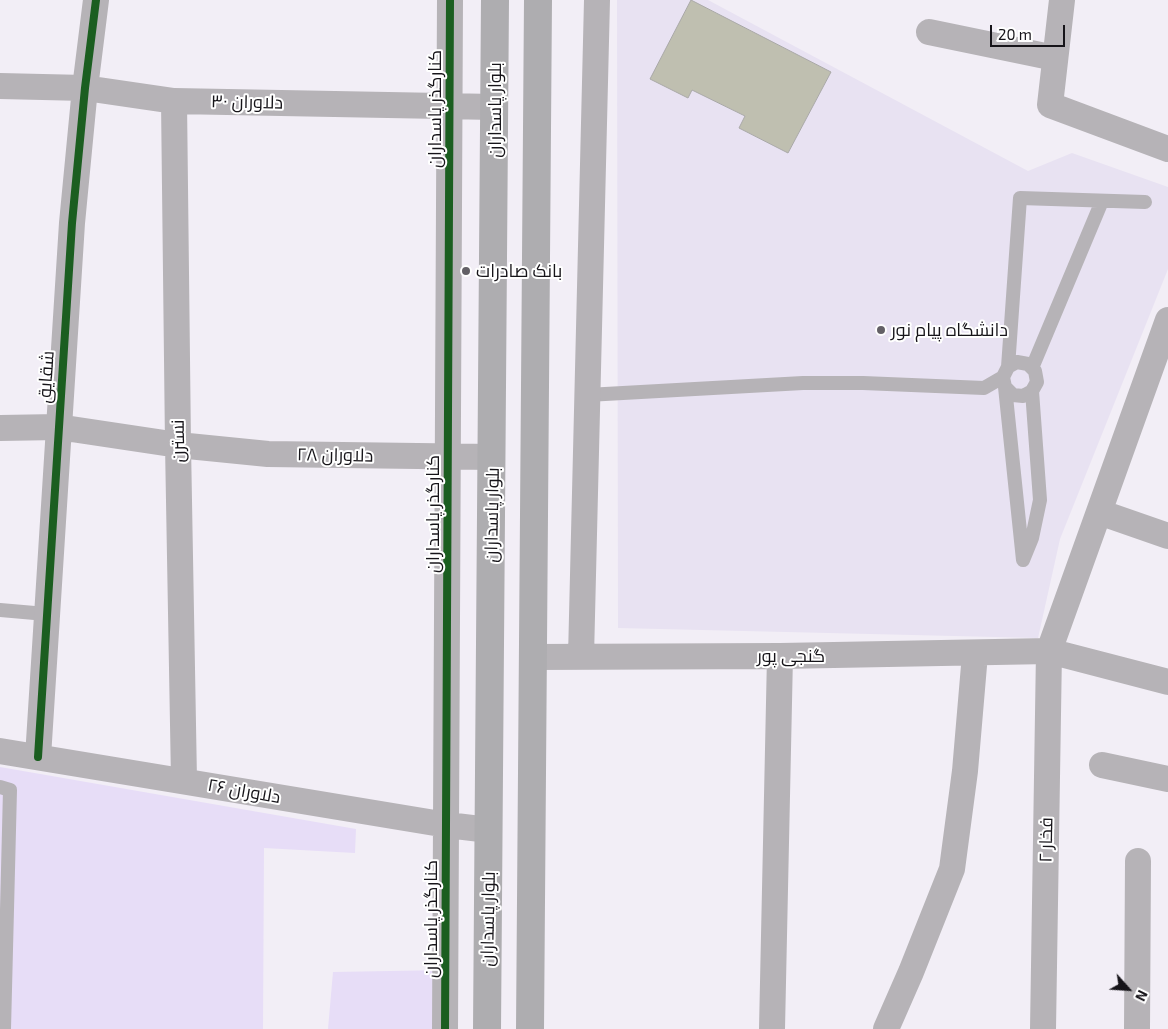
<!DOCTYPE html>
<meta charset="utf-8">
<style>
body{margin:0}
#map{position:relative;width:1168px;height:1029px;overflow:hidden;background:#f2eef6;font-family:"Exo 2",sans-serif}
canvas{display:block}
.north{position:absolute;left:1103px;top:964px;width:50px;height:50px;-webkit-text-stroke:4px #fff;paint-order:stroke;rotate:116deg;font-size:14px;font-weight:700;line-height:20px;text-align:center;color:#161419}
.north::after{content:'';display:block;margin:auto;width:18px;height:22px;background:#161419;clip-path:polygon(50% 0,100% 100%,50% 72%,0 100%)}
.scale{position:absolute;left:990px;top:25px;width:75px;height:22px;box-sizing:border-box;border:2px solid #161419;border-top:0;padding-left:6px;font-size:15px;line-height:18px;white-space:nowrap;color:#161419;-webkit-text-stroke:4px #fff;paint-order:stroke}
</style>
<div id="map">
<canvas width="1168" height="1029"></canvas>
<div class="north">N</div>
<div class="scale">20 m</div>
</div>
<script>
const ctx = document.querySelector('canvas').getContext('2d');
ctx.lineJoin = 'round';
function fillPath(path, color) {
  ctx.fillStyle = color;
  ctx.fill(path, 'evenodd');
}
function poly(rows) {
  const path = new Path2D();
  for (const r of rows) {
    path.moveTo(r[0], r[1]);
    for (let i = 2; i < r.length; i += 2) path.lineTo(r[i], r[i + 1]);
  }
  return path;
}
function strokePath(path, color, width, dash) {
  ctx.strokeStyle = color;
  ctx.lineWidth = width;
  ctx.lineCap = dash ? 'butt' : 'round';
  ctx.setLineDash(dash || []);
  ctx.stroke(path);
}
function label(font, color, halo, rows, align = 'center') {
  ctx.font = font + ' "Exo 2",Cairo,sans-serif';
  ctx.lineWidth = 4;
  ctx.setLineDash([]);
  ctx.textBaseline = 'middle';
  ctx.strokeStyle = halo;
  ctx.fillStyle = color;
  for (const [text, x, y, turn = 0] of rows) {
    ctx.save();
    ctx.translate(x, y);
    ctx.rotate((+turn || 0) * Math.PI / 180);
    ctx.textAlign = isNaN(turn) ? turn : align;
    if (halo) ctx.strokeText(text, 0, 0);
    ctx.fillText(text, 0, 0);
    ctx.restore();
  }
}
const built = poly([
 [617,0,691,0,650,79,688,98,692,90,745,116,739,128,788,153,831,72,692,0,708,0,1028,171,1072,153,1168,187,1168,269,1060,539,1038,638,618,628]
]);
const green = poly([
 [0,767,356,829,355,853,264,848,263,1029,0,1029],
 [447,970,443,1029,328,1029,333,972]
]);
const building = poly([
 [691,0,831,72,788,153,739,128,745,116,692,90,688,98,650,79,691,0]
]);
const lane = poly([
 [1008,367,1020,198,1145,202],
 [1032,368,1102,201],
 [1005,387,1023,560,1032,538,1040,500,1032,391,1037,382,1035,371,1028,364,1017,362,1008,367,1003,377,1005,387,1013,395,1023,396,1032,391],
 [587,395,803,383,863,383,984,388,1003,377],
 [0,610,46,614],
 [0,787,10,790,4,1029]
]);
const street = poly([
 [1062,0,1050,105,1168,149],
 [929,32,1055,58],
 [0,86,85,88,174,101,495,107],
 [174,101,178,445,184,780],
 [0,428,58,427,178,445,268,454,492,457],
 [1099,512,1168,536],
 [533,657,780,656,1049,651,1168,682],
 [581,657,597,0],
 [0,751,447,825,489,830],
 [38,757,72,223,85,88,96,0],
 [1102,765,1168,779],
 [445,1029,450,0],
 [772,1029,780,656],
 [886,1029,911,972,952,869,965,771,975,654],
 [1043,1029,1049,651,1168,320],
 [1137,1029,1138,861]
]);
const primary = poly([
 [487,1029,495,0],
 [530,1029,538,0]
]);
const cycleway = poly([
 [38,757,72,223,85,88,96,0],
 [445,1029,450,0]
]);
const markers = [
 [466,271,5,"#636066"],
 [881,330,5,"#636066"]
];
const streetNames = [
 ["دلاوران ۳۰",247,102,1],
 ["کنارگذر پاسداران",435,109,-90],
 ["بلوار پاسداران",495,110,-90],
 ["شقایق",46,377,-86],
 ["نسترن",178,441,-91],
 ["دلاوران ۲۸",335,455,1],
 ["کنارگذر پاسداران",433,514,-90],
 ["بلوار پاسداران",492,515,-89],
 ["گنجی پور",791,656],
 ["دلاوران ۲۶",244,791,10],
 ["فخار ۲",1046,840,-89],
 ["کنارگذر پاسداران",431,919,-90],
 ["بلوار پاسداران",488,919,-89]
];
const poiNames = [
 ["بانک صادرات",476,271],
 ["دانشگاه پیام نور",891,330]
];
fillPath(built, '#e8e2f2');
fillPath(green, '#e7ddf7');
fillPath(building, '#bfbfb0');
strokePath(building, '#a9a8a8', 1);
strokePath(lane, '#b6b3b7', 14);
strokePath(street, '#b6b3b7', 26);
strokePath(primary, '#aeadb0', 28);
strokePath(cycleway, '#1b5e20', 8);
for (const [x, y, r, color] of markers) {
  const dot = new Path2D();
  dot.arc(x, y, r, 0, 2 * Math.PI);
  ctx.fillStyle = color;
  ctx.fill(dot);
  strokePath(dot, '#fff', 2);
}
label('18px', '#161419', '#fff', streetNames);
label('18px', '#161419', '#fff', poiNames, 'left');
</script>
